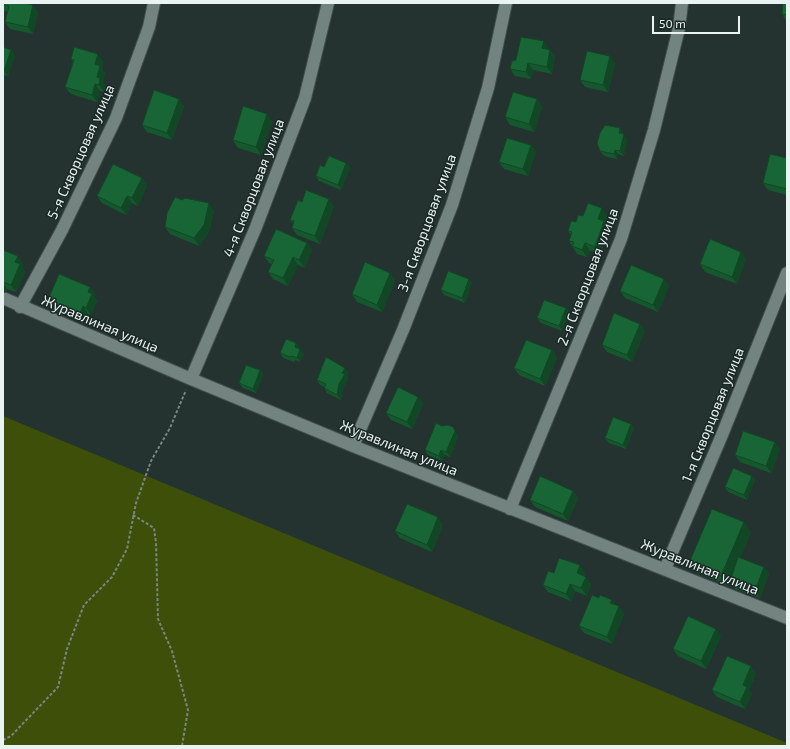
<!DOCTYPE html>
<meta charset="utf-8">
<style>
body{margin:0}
#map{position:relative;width:790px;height:749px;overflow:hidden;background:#24332f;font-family:"Exo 2",sans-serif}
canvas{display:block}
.frame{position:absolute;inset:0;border:4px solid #e9f3f1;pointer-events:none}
.scale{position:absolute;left:652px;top:16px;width:88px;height:18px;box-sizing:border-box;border:2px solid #e9f3f1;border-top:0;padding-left:5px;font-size:12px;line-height:14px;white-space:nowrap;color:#e9f3f1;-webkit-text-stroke:3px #1a2926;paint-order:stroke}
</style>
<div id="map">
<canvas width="790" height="749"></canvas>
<div class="frame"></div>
<div class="scale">50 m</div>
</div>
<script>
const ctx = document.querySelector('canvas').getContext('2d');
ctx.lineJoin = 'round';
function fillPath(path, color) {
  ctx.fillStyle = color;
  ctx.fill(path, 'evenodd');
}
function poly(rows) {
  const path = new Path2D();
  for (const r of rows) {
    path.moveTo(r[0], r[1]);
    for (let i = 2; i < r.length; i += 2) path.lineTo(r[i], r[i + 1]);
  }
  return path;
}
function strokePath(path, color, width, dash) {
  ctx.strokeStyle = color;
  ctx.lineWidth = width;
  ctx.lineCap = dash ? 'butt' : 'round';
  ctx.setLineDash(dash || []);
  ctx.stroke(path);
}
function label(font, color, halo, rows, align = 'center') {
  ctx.font = font + ' "Exo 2",sans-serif';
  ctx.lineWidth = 3;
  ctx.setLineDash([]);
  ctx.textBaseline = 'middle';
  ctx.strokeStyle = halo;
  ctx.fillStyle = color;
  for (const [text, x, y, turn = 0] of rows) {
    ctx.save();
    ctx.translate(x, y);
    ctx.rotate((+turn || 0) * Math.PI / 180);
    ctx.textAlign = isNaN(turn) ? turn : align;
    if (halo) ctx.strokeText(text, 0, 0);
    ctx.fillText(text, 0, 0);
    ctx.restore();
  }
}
const green = poly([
 [3,416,787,743,787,746,3,746]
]);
const path = poly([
 [133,515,154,528,156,543,158,619,172,651,188,710,182,746],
 [3,740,11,736,58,687,67,649,84,605,112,577,127,549,136,503,151,461,170,428,186,390]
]);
const minor = poly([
 [3,298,191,379,353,446,787,618],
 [20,307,62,230,116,118,149,27,154,3],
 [191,379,256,227,305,98,328,3],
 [353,446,403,330,452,205,488,88,506,3],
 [510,509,621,239,654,130,679,28,682,3],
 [665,569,722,435,787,273]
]);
const wall = poly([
 [3,3,38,12,33,34,10,29,5,22,8,12,3,11],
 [787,3,787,22,782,14],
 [3,47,11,50,15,55,8,76,3,75],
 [549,49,548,50,550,50,555,57,552,74,533,70,531,79,515,76,510,69],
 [71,59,103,61,102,68,105,73,103,82,105,86,104,92,100,91,97,102,71,94,65,87,73,62],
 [615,63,608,92,585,87,580,80],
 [179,99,184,106,172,140,147,132,142,125],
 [537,99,542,107,534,132,510,125,505,117],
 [272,121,261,155,238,148,233,140],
 [623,133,623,134,627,139,624,156,618,154,617,159,604,156,600,151],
 [531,145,536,152,528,176,504,169,499,162],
 [787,158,787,195,768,190,763,183],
 [346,163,350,168,341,190,319,181,316,176,324,167],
 [142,178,147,186,138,206,132,203,126,215,102,203,97,196],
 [182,200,214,211,209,232,199,246,170,234,165,227],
 [302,202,334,206,320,244,297,235,292,228,293,223,290,220],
 [607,215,605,222,609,228,600,254,590,251,587,257,577,254,569,241,571,235,568,231,576,222,583,216],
 [307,243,312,250,305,268,298,265,288,286,273,279,268,272,272,264,269,263,264,256],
 [3,250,23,264,22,267,25,272,16,292,7,289,5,293,3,292],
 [746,259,737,284,705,272,700,264],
 [664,279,669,286,658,312,625,298,620,291],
 [395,280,382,312,357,302,352,294],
 [472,283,465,303,444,295,441,290],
 [90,287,95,294,94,296,97,301,91,315,88,314,84,323,52,309,47,302],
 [566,308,570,313,562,331,541,323,537,318],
 [645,331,632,362,607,352,602,345],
 [300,348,299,349,304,354,300,362,295,360,294,362,283,358,280,353],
 [552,350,557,358,545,386,519,375,514,368],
 [345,368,348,373,346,376,348,378,343,389,341,400,327,393,324,388,325,387,320,385,317,380],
 [260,370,263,375,256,393,243,388,239,383],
 [418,397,423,404,412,429,391,420,386,413],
 [631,424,634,428,626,449,609,443,605,438],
 [442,426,453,427,458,436,450,457,445,455,442,461,428,455,425,450],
 [780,449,771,473,740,462,735,455],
 [752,476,755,480,747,500,728,492,725,487],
 [573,491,578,498,568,521,535,507,530,500],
 [443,525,432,552,400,538,395,531],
 [751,532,740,558,764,567,769,574,760,598,735,589,730,582,728,586,696,572,689,563],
 [554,573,585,573,584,576,591,584,587,596,575,591,571,601,548,592,543,585],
 [615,605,624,614,612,644,584,633,579,626],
 [721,636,706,669,678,656,673,649],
 [756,674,749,690,752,694,745,709,717,697,712,690]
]);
const shadedWall = poly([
 [33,5,38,12,33,34,28,27],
 [544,41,549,49,547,55,542,48],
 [11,50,15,55,8,76,4,71],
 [550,50,555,57,552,74,547,67],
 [98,54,103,61,102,68,105,73,103,82,105,86,104,92,99,85,97,77,95,64],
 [610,56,615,63,608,92,603,85],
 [528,63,533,70,531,79,526,72],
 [95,84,100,91,97,102,92,95],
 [179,99,184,106,172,140,167,133],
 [537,99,542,107,534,132,529,124],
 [267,114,272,121,261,155,256,147],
 [620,128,623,133,622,138,619,133],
 [624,134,627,139,624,156,620,151],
 [531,145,536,152,528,176,523,169],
 [615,150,618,154,617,159,614,154],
 [346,163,350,168,341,190,338,185],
 [142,178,147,186,138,206,132,198],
 [127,196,132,203,126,215,121,208],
 [329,199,334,206,320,244,315,236],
 [209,203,214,211,209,232,199,246,194,238],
 [602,208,607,215,605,222,609,228,600,254,595,247,598,219],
 [307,243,312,250,305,268,299,260],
 [585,243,590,251,587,257,582,250],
 [741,252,746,259,737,284,732,277],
 [18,256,23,264,22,267,25,272,16,292,11,285,15,262],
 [293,257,298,265,288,286,283,278],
 [390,273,395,280,382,312,377,305],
 [469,279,472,283,465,303,462,298],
 [664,279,669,286,658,312,653,305],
 [3,283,7,289,5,293,3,290],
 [90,287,95,294,94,296,97,301,91,315,86,308,88,292],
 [83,306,88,314,84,323,79,316],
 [566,308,570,313,562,331,559,326],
 [640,324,645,331,632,362,627,355],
 [296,343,300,348,298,352,295,347],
 [300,349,304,354,300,362,297,358],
 [552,350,557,358,545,386,540,379],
 [345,368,348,373,346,376,348,378,343,389,341,400,337,395,339,384,342,373],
 [260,370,263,375,256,393,253,389],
 [418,397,423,404,412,429,407,422],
 [631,424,634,428,626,449,623,445],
 [453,427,458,436,450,457,446,452],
 [775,442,780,449,771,473,766,466],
 [441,450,445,455,442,461,439,456],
 [752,476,755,480,747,500,744,495],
 [573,491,578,498,568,521,563,514],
 [438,517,443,525,432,552,427,545],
 [744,522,751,532,728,586,721,576],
 [580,565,585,573,582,581,577,573],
 [764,567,769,574,760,598,755,591],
 [586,577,591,584,587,596,581,588],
 [570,584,575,591,571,601,566,594],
 [612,600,617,607,610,603],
 [619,606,624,614,612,644,607,637],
 [716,629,721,636,706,669,701,661],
 [751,666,756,674,749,690,752,694,745,709,740,702,743,685]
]);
const building = poly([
 [3,3,24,3,33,5,28,27,5,22,9,6,3,5,3,3],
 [783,3,787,3,787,15,782,14,783,3],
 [521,37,544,41,542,48,550,50,547,67,528,63,526,72,510,69,512,61,516,60,521,37],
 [3,47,11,50,4,71,3,71,3,47],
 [74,47,98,54,95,64,100,66,97,77,100,78,99,85,95,84,92,95,65,87,74,60,71,59,74,47],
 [587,51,610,56,603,85,580,80,587,51],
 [154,90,179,99,167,133,142,125,154,90],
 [513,92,537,99,529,124,505,117,513,92],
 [243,106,267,114,256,147,233,140,243,106],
 [605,125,620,128,619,133,624,134,620,151,615,150,614,154,600,151,597,143,600,133,605,125],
 [507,138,531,145,523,169,499,162,507,138],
 [770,154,787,158,787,189,763,183,770,154],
 [329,156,346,163,338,185,316,176,320,165,324,167,329,156],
 [113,164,142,178,132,198,127,196,121,208,97,196,113,164],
 [306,190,329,199,315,236,292,228,294,221,290,220,298,200,302,202,306,190],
 [175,197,182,200,185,198,209,203,204,225,194,238,165,227,167,213,175,197],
 [588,203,602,208,598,219,604,221,595,247,585,243,582,250,572,246,574,242,569,241,572,232,568,231,571,221,576,222,578,215,583,216,588,203],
 [276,229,307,243,299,260,293,257,283,278,268,272,274,260,264,256,276,229],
 [710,239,741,252,732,277,700,264,710,239],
 [3,250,18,256,15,262,20,264,11,285,3,282,3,250],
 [365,262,390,273,377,305,352,294,365,262],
 [631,265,664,279,653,305,620,291,631,265],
 [448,271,469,279,462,298,441,290,448,271],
 [59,274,90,287,88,292,92,294,86,308,83,306,79,316,47,302,59,274],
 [544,300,566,308,559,326,537,318,544,300],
 [614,313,640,324,627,355,602,345,614,313],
 [286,339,296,343,295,347,300,349,297,358,292,356,290,357,280,353,286,339],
 [526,340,552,350,540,379,514,368,526,340],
 [326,357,345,368,342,373,345,374,339,384,337,395,324,388,326,384,317,380,326,357],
 [246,365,260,370,253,389,239,383,246,365],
 [398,387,418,397,407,422,386,413,398,387],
 [613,417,631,424,623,445,605,438,613,417],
 [436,423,442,426,448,425,453,427,455,431,446,452,441,450,439,456,425,450,436,423],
 [743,431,775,442,766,466,735,455,743,431],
 [733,468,752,476,744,495,725,487,733,468],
 [540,476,573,491,563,514,530,500,540,476],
 [407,504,438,517,427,545,395,531,407,504],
 [712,509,744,522,721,576,689,563,712,509],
 [738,557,764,567,755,591,730,582,738,557],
 [559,558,580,565,577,573,586,577,581,588,570,584,566,594,543,585,548,571,554,573,559,558],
 [592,595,599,598,600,595,612,600,610,603,619,606,607,637,579,626,592,595],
 [688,616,716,629,701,661,673,649,688,616],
 [727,656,751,666,743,685,747,687,740,702,712,690,727,656]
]);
const streetNames = [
 ["5-я Скворцовая улица",81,152,-66],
 ["4-я Скворцовая улица",254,188,-69],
 ["3-я Скворцовая улица",427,223,-70],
 ["2-я Скворцовая улица",588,277,-69],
 ["Журавлиная улица",100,324,23],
 ["1-я Скворцовая улица",713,415,-68],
 ["Журавлиная улица",399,448,22],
 ["Журавлиная улица",700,567,22]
];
fillPath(green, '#3e4f0a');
strokePath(minor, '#414f4c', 14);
strokePath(path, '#798683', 2, [3, 2]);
strokePath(minor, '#738480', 12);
fillPath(wall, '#15582e');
fillPath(shadedWall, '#114725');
fillPath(building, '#186635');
strokePath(building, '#114725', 1);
label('14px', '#e9f3f1', '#1a2926', streetNames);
</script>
